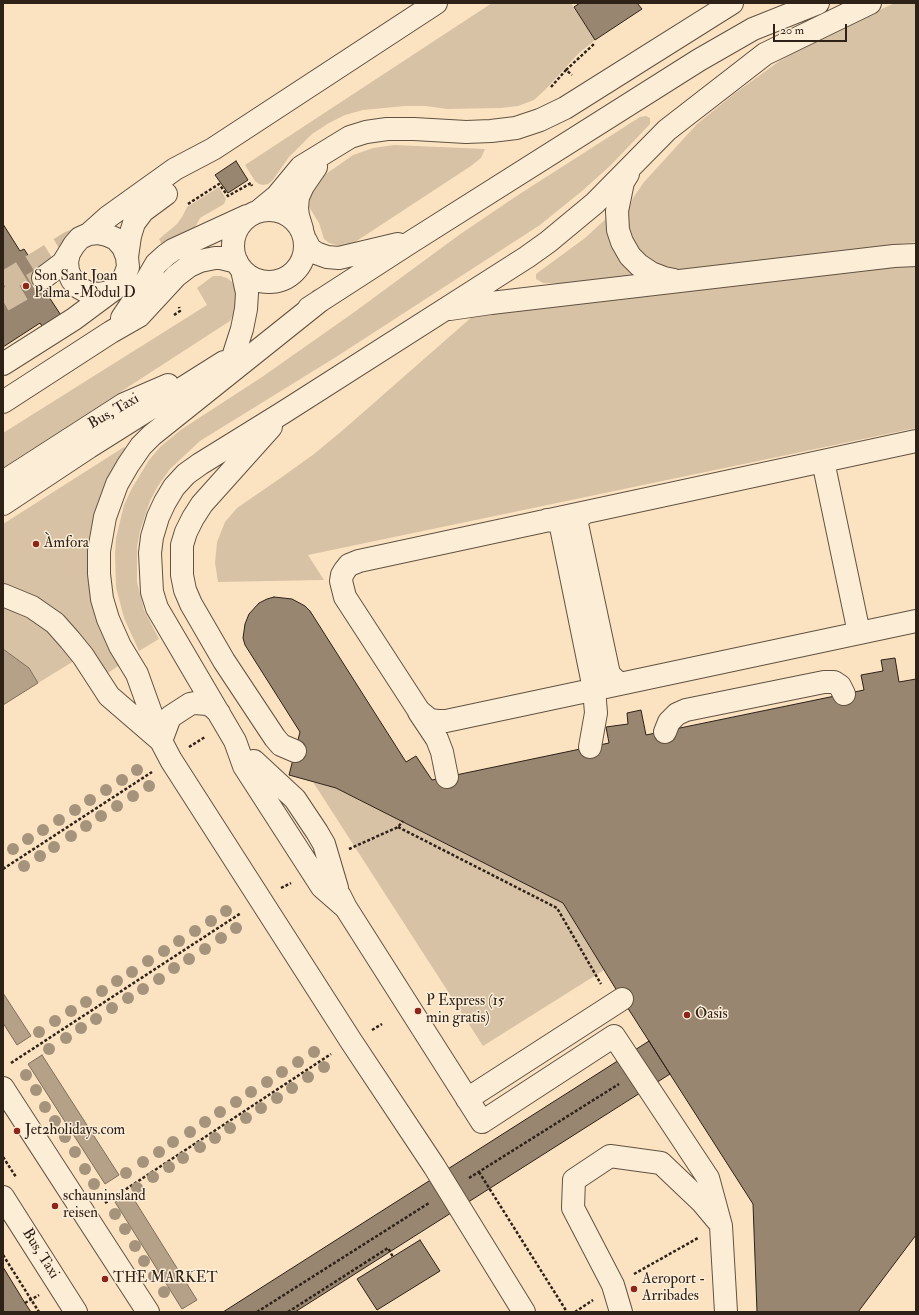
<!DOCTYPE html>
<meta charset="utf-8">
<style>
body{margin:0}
#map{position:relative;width:919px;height:1315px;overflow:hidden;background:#fbe3c2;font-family:"IM FELL Double Pica",serif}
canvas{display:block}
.frame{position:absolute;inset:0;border:4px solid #2e2118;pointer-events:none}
.scale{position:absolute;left:773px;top:24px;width:74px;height:18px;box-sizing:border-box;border:2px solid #2e2118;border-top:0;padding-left:5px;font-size:12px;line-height:14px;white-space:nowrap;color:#2e2118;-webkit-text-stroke:3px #fcedd7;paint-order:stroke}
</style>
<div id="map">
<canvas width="919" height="1315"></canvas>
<div class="frame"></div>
<div class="scale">20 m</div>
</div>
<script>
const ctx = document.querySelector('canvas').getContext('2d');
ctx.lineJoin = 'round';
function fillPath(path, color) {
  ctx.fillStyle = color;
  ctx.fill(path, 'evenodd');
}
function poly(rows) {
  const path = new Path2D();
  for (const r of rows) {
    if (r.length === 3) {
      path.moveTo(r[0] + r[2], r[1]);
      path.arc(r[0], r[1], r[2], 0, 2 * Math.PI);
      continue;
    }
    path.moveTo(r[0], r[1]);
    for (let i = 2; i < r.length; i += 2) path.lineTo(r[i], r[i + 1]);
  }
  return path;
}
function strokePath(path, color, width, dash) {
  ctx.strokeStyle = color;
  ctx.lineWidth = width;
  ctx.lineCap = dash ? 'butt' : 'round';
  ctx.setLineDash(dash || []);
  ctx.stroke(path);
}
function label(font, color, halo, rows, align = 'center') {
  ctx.font = font + ' "IM FELL Double Pica",serif';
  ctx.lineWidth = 3;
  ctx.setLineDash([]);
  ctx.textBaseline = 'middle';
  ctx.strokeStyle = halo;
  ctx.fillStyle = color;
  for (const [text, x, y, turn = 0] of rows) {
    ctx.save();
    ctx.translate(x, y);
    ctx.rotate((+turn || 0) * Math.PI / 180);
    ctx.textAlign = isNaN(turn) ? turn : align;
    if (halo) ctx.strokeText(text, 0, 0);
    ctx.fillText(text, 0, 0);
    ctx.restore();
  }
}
const green = poly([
 [492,3,571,3,595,40,578,54,545,90,534,100,518,106,501,108,447,109,426,106,405,106,363,110,345,115,329,123,312,134,289,157,272,181,268,184,263,185,259,184,255,181,245,165],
 [895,3,916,3,916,242,684,270,668,268,656,263,640,252,629,234,628,211,633,198,644,182,697,124,734,94,778,62,823,35],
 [646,116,650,118,650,124,612,164,582,191,540,225,336,357,200,441,170,469,158,486,150,501,140,531,137,547,137,582,141,597,144,610,159,639,139,651,124,618,116,587,115,554,116,538,124,505,132,488,149,460,161,446,182,429,262,377,353,313,459,235,518,195,640,117],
 [394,145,485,149,481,158,471,166,352,244,340,246,329,243,324,239,319,223,309,207,310,199,314,188,323,176,353,155,373,148],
 [219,187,226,199,224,204,200,218,194,229,163,247,159,239,177,224,182,217,187,207],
 [609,216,638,276,565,284,543,283,536,279,536,274,585,238],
 [916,265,916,428,308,555,324,580,218,582,215,563,217,542,225,522,237,508,282,477,314,454,343,430,473,316,875,268],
 [213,276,221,276,227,278,232,282,235,289,236,306,234,313,230,321,3,468,3,433,207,305,197,288],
 [124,447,128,451,94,518,121,664,105,675,86,642,74,627,54,608,37,597,3,583,3,524],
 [3,604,18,610,49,631,74,661,38,683,29,668,3,649],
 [313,782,336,788,563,903,604,970,483,1046]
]);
const water = poly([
 [3,649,29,668,38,683,3,705,3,649],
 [3,993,31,1036,17,1045,3,1023,3,993],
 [42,1055,119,1175,105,1184,28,1064,42,1055],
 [130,1193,197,1300,182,1309,115,1202,130,1193]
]);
const building = poly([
 [580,3,637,3,642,9,595,40,574,7,580,3],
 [236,161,248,180,228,193,215,175,236,161],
 [3,224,20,251,24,249,43,278,53,295,49,297,68,326,49,338,40,323,3,347,3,224],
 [274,597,292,599,305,606,310,611,406,762,416,756,432,780,609,743,606,727,628,724,627,713,641,710,646,735,864,690,861,675,883,671,881,660,895,658,899,682,916,679,916,1235,858,1312,757,1312,753,1204,622,999,563,903,336,788,289,775,300,732,245,645,243,638,245,624,249,614,259,603,267,599,274,597],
 [649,1041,670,1074,295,1312,223,1312,649,1041],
 [420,1240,440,1271,377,1310,357,1279,420,1240],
 [3,1267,25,1303,31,1312,3,1312,3,1267]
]);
const minorTunnel = poly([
 [3,283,70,242,80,238],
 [3,301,43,278]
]);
const path = poly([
 [566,70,594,44],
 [551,87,566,70,572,75],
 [188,204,219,184,228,196,251,183,252,186],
 [174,315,180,311,179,307],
 [189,747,205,737],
 [398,827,557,908,601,984],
 [349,849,398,827,403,821],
 [3,869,152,772],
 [281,888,291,883],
 [372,1030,382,1024],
 [11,1063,241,913],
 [3,1157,16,1177],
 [479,1172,567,1312],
 [469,1178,619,1084],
 [105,1203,331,1054],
 [3,1255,39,1312],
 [634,1274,698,1238],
 [25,1303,39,1295],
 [257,1312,429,1203],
 [288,1312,388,1248,393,1257],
 [575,1312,593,1300]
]);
const minor = poly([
 [628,174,623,182,617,211,618,230,622,242,630,256,639,265,651,273,664,278,674,280],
 [269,246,36],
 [260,210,277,196,301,167,350,137,366,132,387,129,414,129,466,132,491,131,516,128,540,120,565,108,732,3],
 [302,229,298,216,297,208,298,197,303,186,316,167],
 [89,234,108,217,175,169,213,149,436,3],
 [306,241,310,249,316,253,327,257,339,258,398,244],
 [127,257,130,236,134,223,143,211,166,194],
 [43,278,63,263,74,245,80,238,89,234,98,233,107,235,116,239,123,247,127,257,128,267,124,278,118,286,109,292,98,294,87,292,78,287,72,280,68,271,67,262,69,253],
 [321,300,152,435,141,446,128,465,117,484,105,517,99,551,99,574,102,599,108,619,120,646,137,674,161,741,171,760,351,1041,434,1166,524,1312],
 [309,308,411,242,699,60,753,29,818,3],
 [450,309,491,303,894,256,916,255],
 [122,318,142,288,156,264,166,255,173,250,247,216],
 [233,357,242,329,246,309,247,293,242,270],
 [3,364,74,319,113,290],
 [3,402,111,332,139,316,176,276,189,266,200,261,215,258,221,258,237,262],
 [271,427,202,504,193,518,186,532,182,545,182,575,185,590,191,604,224,661,275,738,281,745,295,751],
 [916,441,359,561,349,565,345,570,342,575,341,581,345,597,419,711,430,720,438,721,446,721,916,621],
 [823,461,859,633],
 [3,482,124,404,168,385],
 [3,504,89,447,224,362],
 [586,512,579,517,577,524,609,674,616,681,621,683],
 [547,520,558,522,561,527,594,689,596,713,590,747],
 [3,595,32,607,55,623,70,640,83,656,109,696,160,740],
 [419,712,437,739,442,752,447,777],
 [665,732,669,722,677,714,686,710,824,682,834,682,840,686,844,694],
 [161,741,170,717,190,704,195,703,207,704,213,707,219,713],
 [254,761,295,799,317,832,324,844,337,888],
 [340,896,346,908,482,1122,614,1036,708,1178,721,1226,726,1312],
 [346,908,322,887,244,766,235,741,157,608,152,592,150,553,152,537,158,517,165,502,174,487,186,474,200,464,284,412,527,257,548,242,595,203,667,130,765,54,870,3],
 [3,1088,148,1312],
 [467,1099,622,999],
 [3,1197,76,1312],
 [621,1312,613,1285,573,1208,574,1180,610,1156,661,1163,702,1202,717,1220]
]);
const trees = [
 [137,770],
 [122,780],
 [149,786],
 [106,790],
 [133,796],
 [90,800],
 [117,806],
 [75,810],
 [101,816],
 [59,820],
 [86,826],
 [43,830],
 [71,836],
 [28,839],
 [54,847],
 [13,849],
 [40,856],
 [24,866],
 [226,911],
 [211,921],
 [236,928],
 [195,931],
 [221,938],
 [179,941],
 [205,949],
 [164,951],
 [189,959],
 [148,961],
 [174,968],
 [132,972],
 [159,979],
 [117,981],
 [143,989],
 [102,991],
 [128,998],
 [86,1002],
 [112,1008],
 [71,1011],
 [96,1019],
 [55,1021],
 [81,1028],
 [39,1032],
 [66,1038],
 [49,1049],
 [314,1052],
 [298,1062],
 [324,1067],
 [282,1072],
 [26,1075],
 [308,1077],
 [267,1082],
 [292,1088],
 [36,1090],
 [251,1092],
 [277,1098],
 [236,1102],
 [45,1107],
 [261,1108],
 [220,1112],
 [246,1118],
 [55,1121],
 [205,1122],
 [230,1128],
 [190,1132],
 [65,1137],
 [215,1138],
 [173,1142],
 [200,1147],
 [75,1152],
 [159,1152],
 [183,1158],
 [143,1162],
 [169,1167],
 [85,1169],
 [126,1173],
 [153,1177],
 [94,1184],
 [137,1188],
 [115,1214],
 [125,1229],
 [135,1246],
 [144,1261],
 [154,1276],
 [164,1292]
];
const markers = [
 [26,286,4,"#8f2418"],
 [36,544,4,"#8f2418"],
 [418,1011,4,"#8f2418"],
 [687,1015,4,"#8f2418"],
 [17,1131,4,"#8f2418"],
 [55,1206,4,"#8f2418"],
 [105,1279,4,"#8f2418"],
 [634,1289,4,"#8f2418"]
];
const poiNames = [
 ["Son Sant Joan",34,277],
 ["Palma -Mòdul D",34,294],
 ["Àmfora",44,544],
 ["P Express (15",426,1002],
 ["min gratis)",426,1019],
 ["Oasis",695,1015],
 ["Jet2holidays.com",25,1131],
 ["schauninsland",63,1197],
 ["reisen",63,1214],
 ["THE MARKET",113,1279],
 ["Aeroport -",642,1280],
 ["Arribades",642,1297]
];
const streetNames = [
 ["Bus, Taxi",114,412,-30],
 ["Bus, Taxi",40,1254,58]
];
fillPath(green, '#d8c2a5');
fillPath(water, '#b5a188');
strokePath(water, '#7f6e5b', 1);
fillPath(building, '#998670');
strokePath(building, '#2e2118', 1);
strokePath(minorTunnel, '#d2bca0', 22, [22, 11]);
strokePath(minor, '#615242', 24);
strokePath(path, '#2e2118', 2.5, [3, 2]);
strokePath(minor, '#fcedd7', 22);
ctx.fillStyle = '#a6937c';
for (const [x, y] of trees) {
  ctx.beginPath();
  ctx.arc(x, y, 6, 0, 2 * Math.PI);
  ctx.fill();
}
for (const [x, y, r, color] of markers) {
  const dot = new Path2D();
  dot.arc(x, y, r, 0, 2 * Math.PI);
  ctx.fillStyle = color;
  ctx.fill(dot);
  strokePath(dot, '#fcedd7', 1.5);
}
label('15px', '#2e2118', '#fcedd7', poiNames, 'left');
label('15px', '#2e2118', '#fcedd7', streetNames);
</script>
